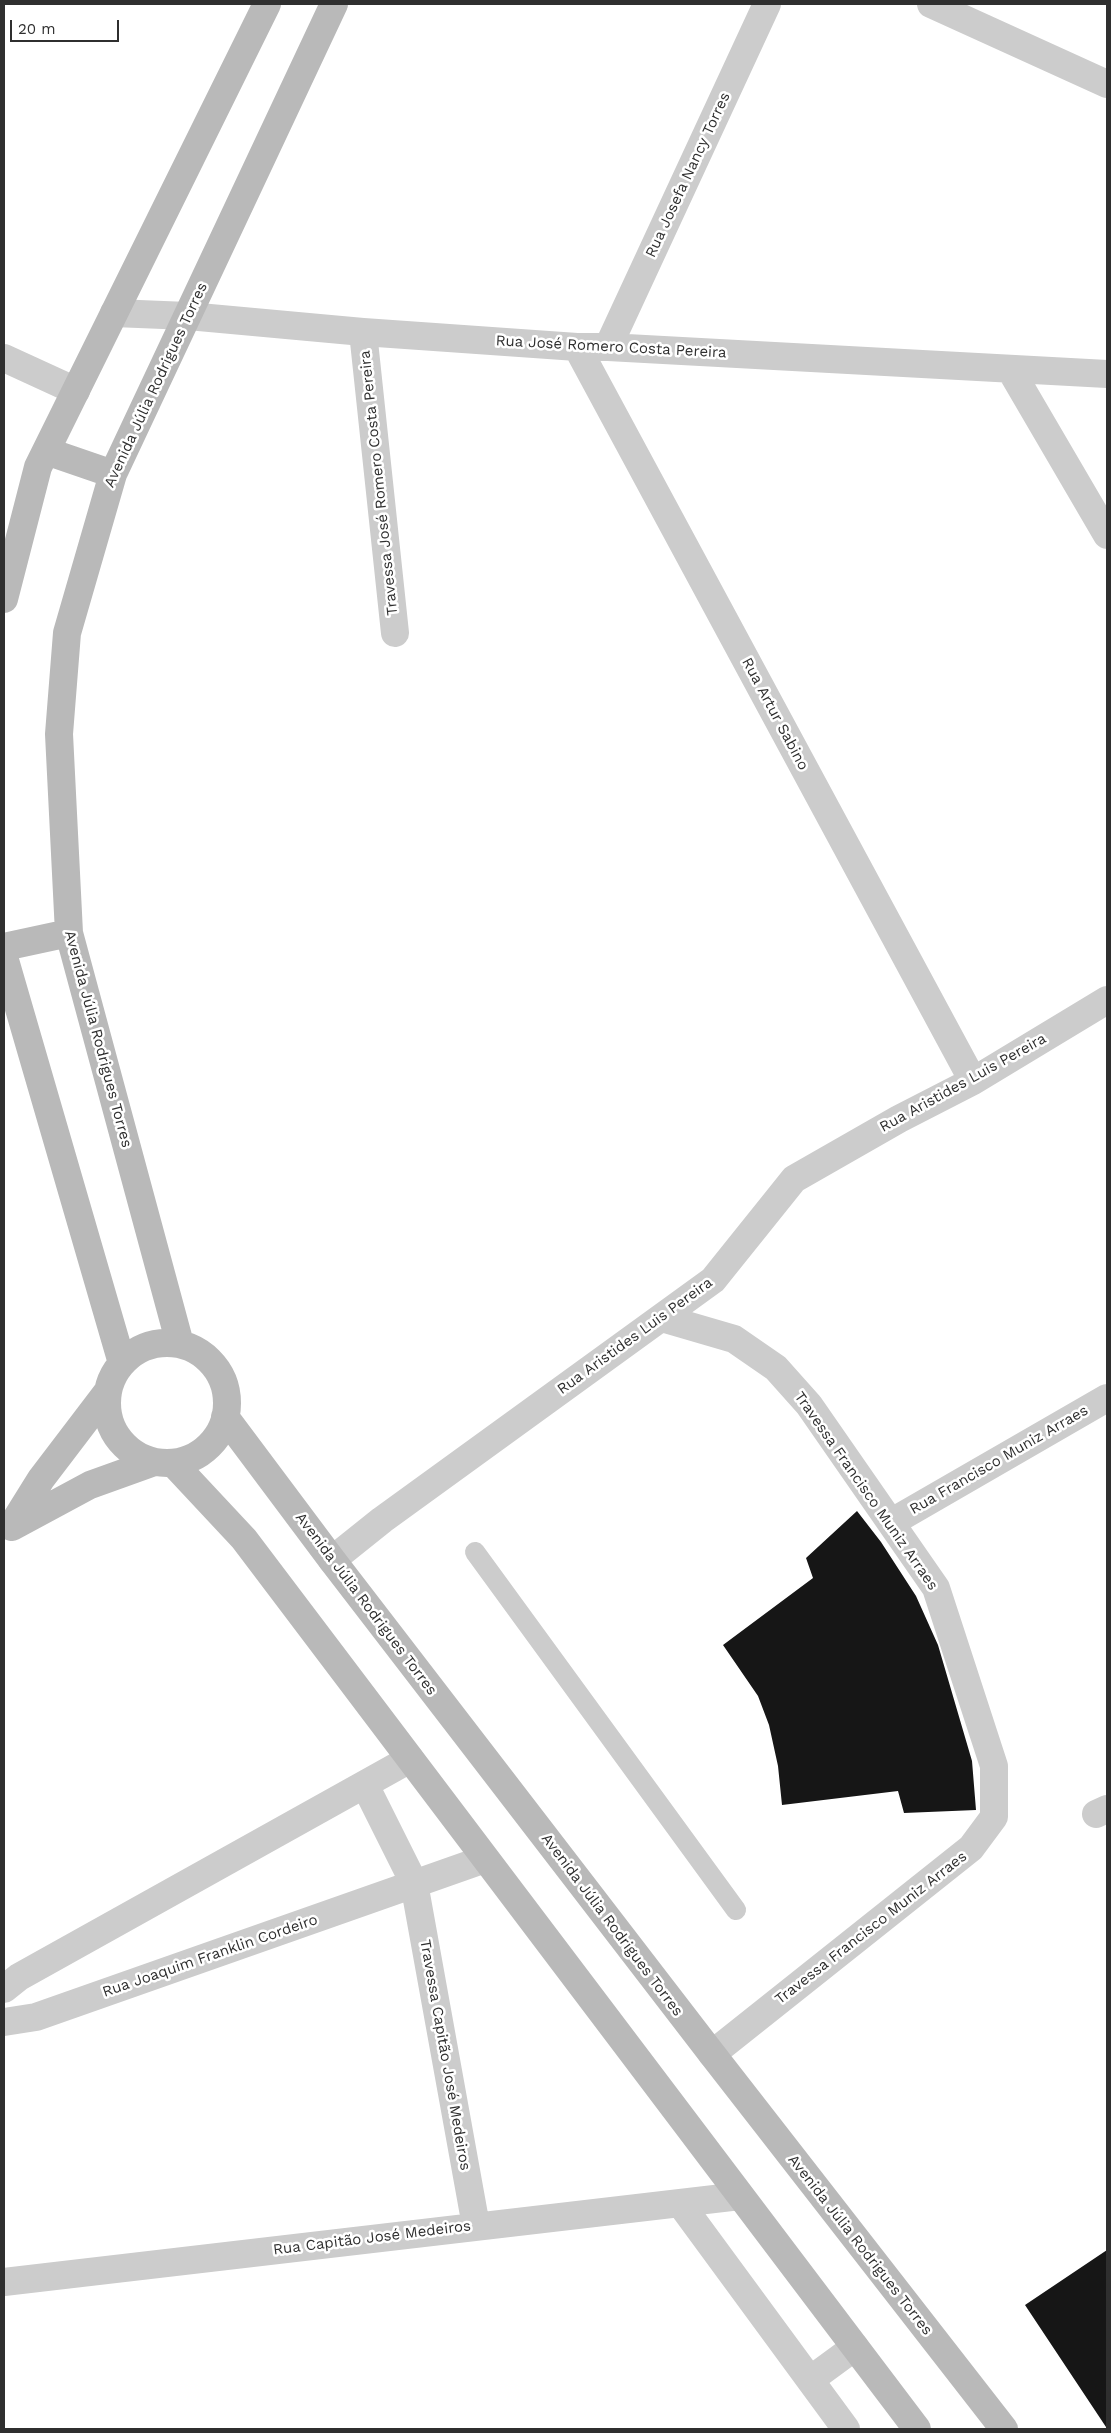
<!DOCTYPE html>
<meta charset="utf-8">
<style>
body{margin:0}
#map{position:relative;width:1111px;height:2433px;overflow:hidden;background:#fff;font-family:"Work Sans",sans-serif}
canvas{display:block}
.frame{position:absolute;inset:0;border:5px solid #2f2f2f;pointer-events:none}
.scale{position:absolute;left:10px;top:20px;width:109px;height:22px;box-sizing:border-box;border:2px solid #2f2f2f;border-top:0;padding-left:6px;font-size:15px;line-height:18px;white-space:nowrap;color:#2f2f2f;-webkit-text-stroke:4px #fff;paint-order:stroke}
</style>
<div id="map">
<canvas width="1111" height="2433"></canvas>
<div class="frame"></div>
<div class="scale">20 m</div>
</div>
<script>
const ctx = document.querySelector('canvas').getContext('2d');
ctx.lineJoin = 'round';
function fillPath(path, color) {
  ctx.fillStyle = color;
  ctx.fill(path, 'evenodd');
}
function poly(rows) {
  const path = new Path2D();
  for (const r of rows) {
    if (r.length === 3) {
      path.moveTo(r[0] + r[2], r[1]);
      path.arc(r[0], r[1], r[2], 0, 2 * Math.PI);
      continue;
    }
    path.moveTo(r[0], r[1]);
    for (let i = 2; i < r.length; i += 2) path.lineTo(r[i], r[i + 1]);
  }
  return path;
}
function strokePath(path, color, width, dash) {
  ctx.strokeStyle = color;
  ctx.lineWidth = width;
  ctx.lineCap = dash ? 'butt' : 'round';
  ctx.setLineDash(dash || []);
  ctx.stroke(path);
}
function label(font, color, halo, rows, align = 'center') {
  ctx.font = font + ' "Work Sans",sans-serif';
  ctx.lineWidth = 5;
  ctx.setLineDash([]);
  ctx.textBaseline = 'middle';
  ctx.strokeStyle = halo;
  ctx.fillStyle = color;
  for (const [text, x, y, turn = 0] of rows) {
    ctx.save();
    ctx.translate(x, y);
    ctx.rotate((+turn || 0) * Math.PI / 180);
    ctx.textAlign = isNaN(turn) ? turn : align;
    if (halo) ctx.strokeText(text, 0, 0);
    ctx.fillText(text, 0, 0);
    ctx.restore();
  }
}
const building = poly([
 [857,1511,881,1542,916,1596,938,1645,972,1761,976,1810,904,1813,898,1791,782,1805,778,1766,769,1725,758,1696,723,1645,813,1578,806,1558],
 [1107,2250,1107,2426,1106,2427,1025,2305]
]);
const lane = poly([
 [475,1552,736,1910]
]);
const street = poly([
 [931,4,1107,84],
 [114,313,188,316,363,332,577,347,608,347,1107,374],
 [363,332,395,633],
 [577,347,973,1081],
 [608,347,767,4],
 [4,358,76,391],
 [1010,369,1107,535],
 [662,1318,734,1339,776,1368,809,1405,936,1588,994,1766,994,1817,971,1848,712,2054],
 [892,1522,1107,1398],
 [332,1560,382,1520,713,1280,794,1179,899,1119,973,1081,1107,1000],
 [365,1785,414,1883,476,2226],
 [1096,1814,1107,1809],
 [4,1989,19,1977,410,1759],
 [4,2022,36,2017,485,1859],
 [680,2203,846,2429],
 [4,2282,740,2196],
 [810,2380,855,2347]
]);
const secondary = poly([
 [46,451,113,474],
 [4,599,38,467,267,4],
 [4,947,69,933],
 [4,957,122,1363],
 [167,1403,60],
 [180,1344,69,933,59,734,67,633,113,474,334,4],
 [225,1417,332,1560,712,2054,1004,2429],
 [173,1463,244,1539,917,2429],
 [11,1527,41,1479,108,1391],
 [12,1527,90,1485,154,1462]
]);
const streetNames = [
 ["Rua Josefa Nancy Torres",688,175,-65],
 ["Rua José Romero Costa Pereira",611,347,3],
 ["Avenida Júlia Rodrigues Torres",156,385,-65],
 ["Travessa José Romero Costa Pereira",379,483,-96],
 ["Rua Artur Sabino",775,714,62],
 ["Avenida Júlia Rodrigues Torres",98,1039,75],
 ["Rua Aristides Luis Pereira",963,1083,-29],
 ["Rua Aristides Luis Pereira",635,1336,-36],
 ["Rua Francisco Muniz Arraes",999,1460,-30],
 ["Travessa Francisco Muniz Arraes",866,1491,55],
 ["Avenida Júlia Rodrigues Torres",366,1604,53],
 ["Avenida Júlia Rodrigues Torres",612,1925,53],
 ["Travessa Francisco Muniz Arraes",871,1928,-38],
 ["Rua Joaquim Franklin Cordeiro",210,1956,-19],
 ["Travessa Capitão José Medeiros",445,2055,80],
 ["Rua Capitão José Medeiros",372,2238,-7],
 ["Avenida Júlia Rodrigues Torres",860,2245,52]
];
fillPath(building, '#161616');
strokePath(lane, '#ccc', 20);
strokePath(street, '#ccc', 28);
strokePath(secondary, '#b9b9b9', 28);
label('15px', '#2f2f2f', '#fff', streetNames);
</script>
